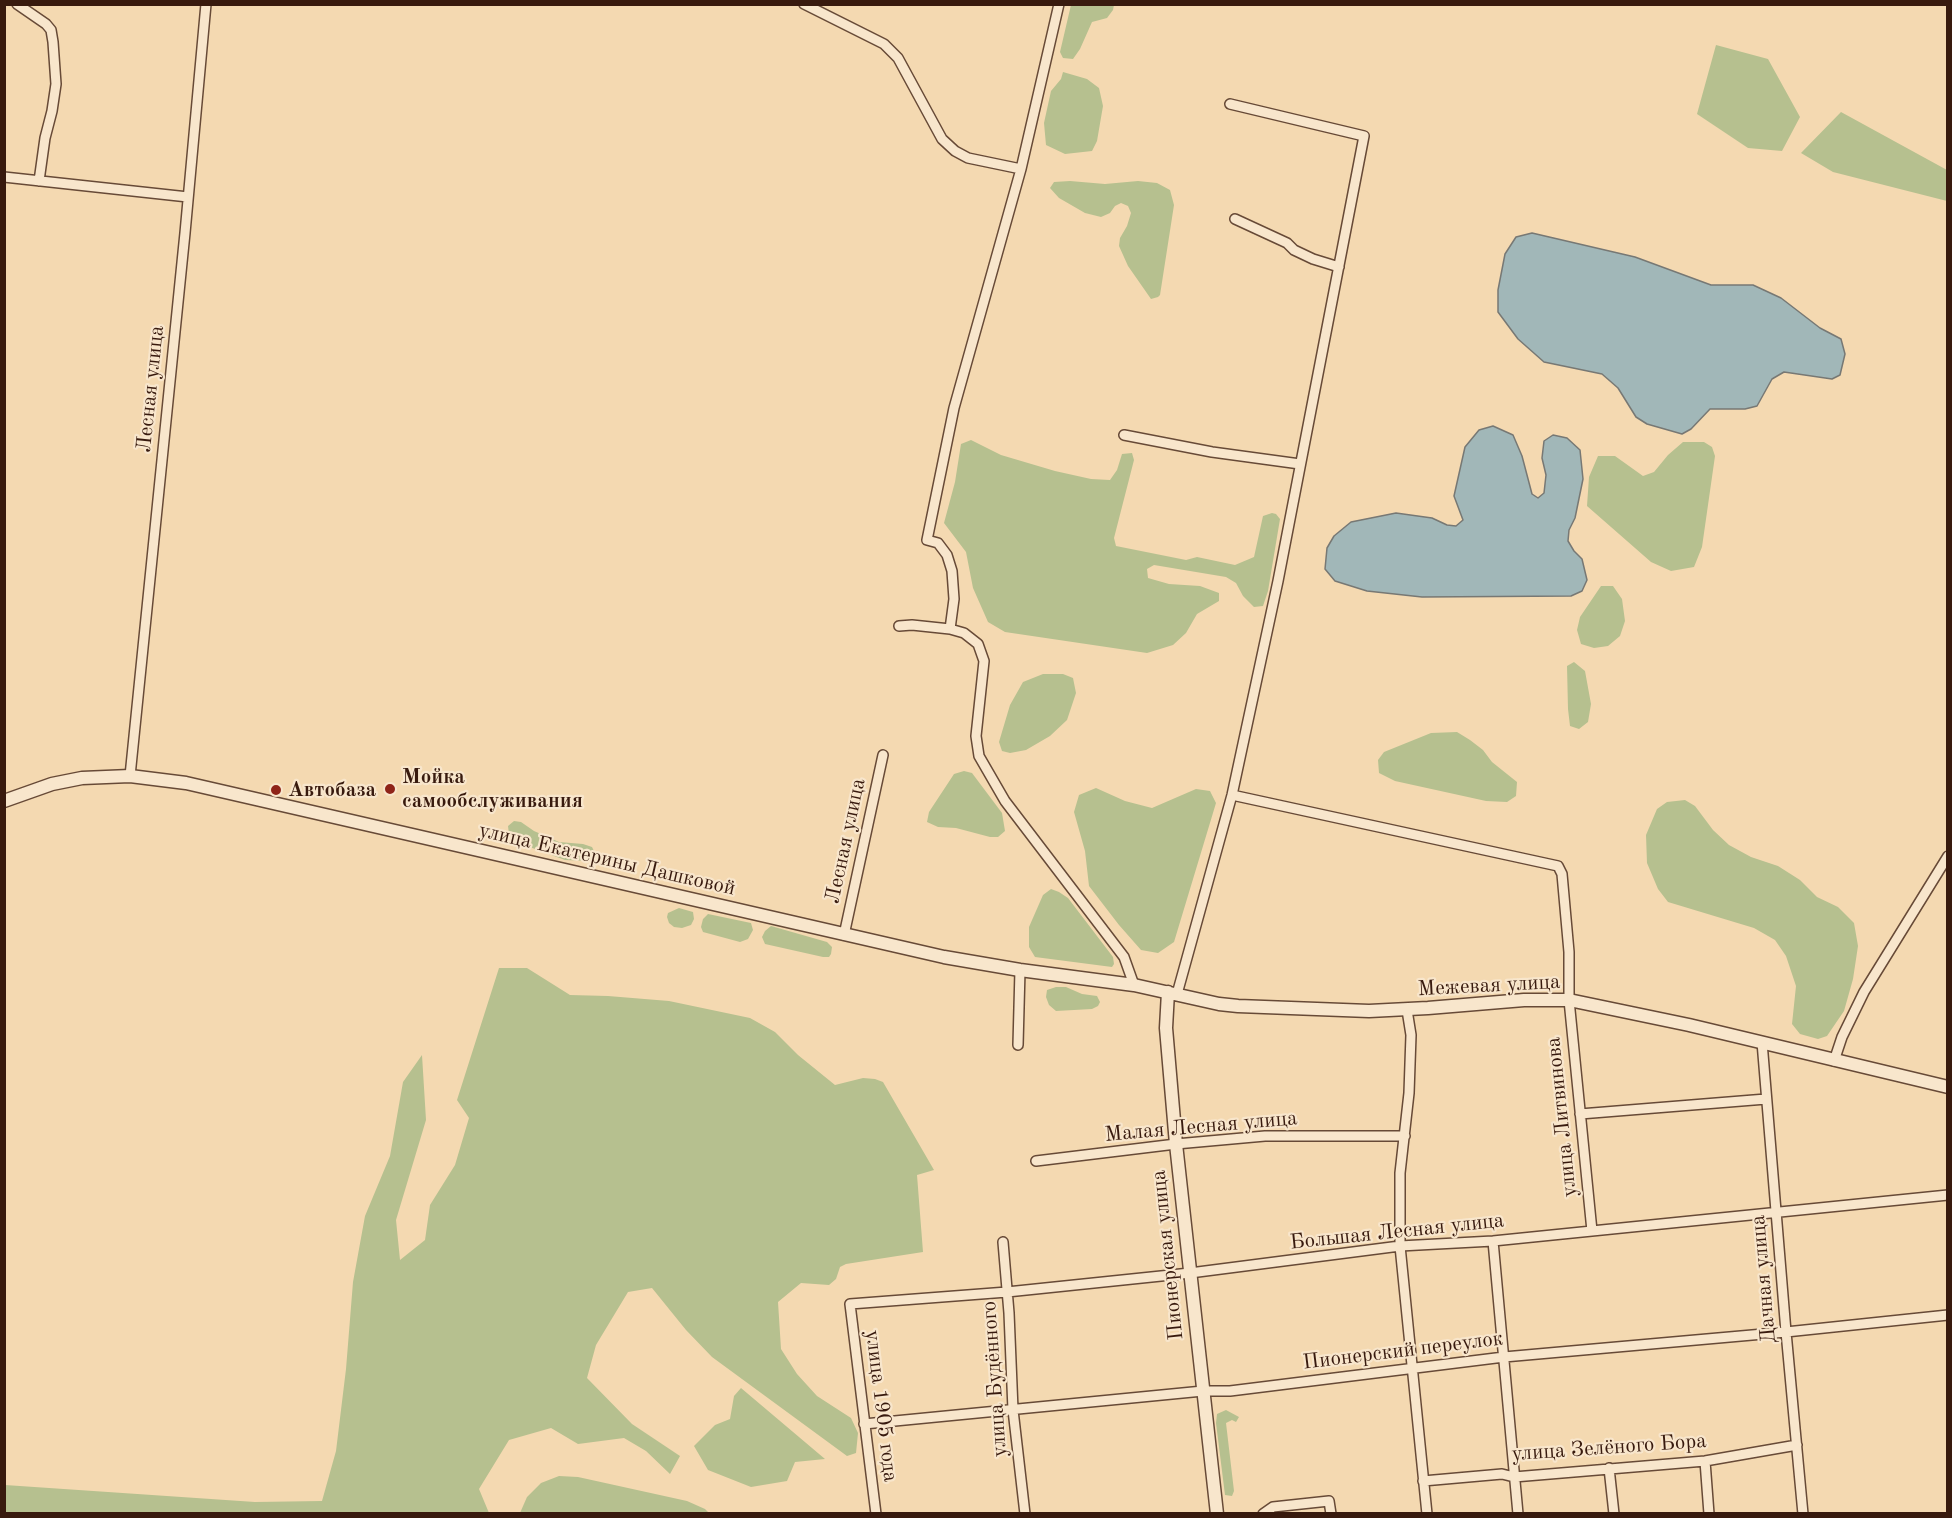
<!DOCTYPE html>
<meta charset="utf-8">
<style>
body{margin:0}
#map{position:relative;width:1952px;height:1518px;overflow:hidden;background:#f4d9b1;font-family:"Old Standard TT",serif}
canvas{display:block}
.frame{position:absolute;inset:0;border:6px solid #381a0e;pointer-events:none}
</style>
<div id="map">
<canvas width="1952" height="1518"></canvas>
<div class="frame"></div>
</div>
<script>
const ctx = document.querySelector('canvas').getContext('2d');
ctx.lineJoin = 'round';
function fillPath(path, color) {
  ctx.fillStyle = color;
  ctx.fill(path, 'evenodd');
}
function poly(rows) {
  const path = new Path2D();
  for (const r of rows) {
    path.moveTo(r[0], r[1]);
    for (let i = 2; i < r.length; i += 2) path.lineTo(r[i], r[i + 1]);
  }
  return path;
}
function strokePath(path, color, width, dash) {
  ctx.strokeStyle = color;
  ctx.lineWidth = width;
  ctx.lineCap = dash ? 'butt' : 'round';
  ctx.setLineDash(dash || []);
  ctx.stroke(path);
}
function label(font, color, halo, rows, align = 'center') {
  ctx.font = font + ' "Old Standard TT",serif';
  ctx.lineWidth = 4.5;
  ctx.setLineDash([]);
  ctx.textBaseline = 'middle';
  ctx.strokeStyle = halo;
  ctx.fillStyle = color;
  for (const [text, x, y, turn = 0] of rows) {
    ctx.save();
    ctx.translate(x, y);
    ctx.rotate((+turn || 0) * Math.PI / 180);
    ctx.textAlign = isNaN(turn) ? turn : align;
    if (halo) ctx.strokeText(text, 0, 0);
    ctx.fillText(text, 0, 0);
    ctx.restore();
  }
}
const green = poly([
 [1071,5,1114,5,1113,10,1107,18,1092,22,1080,49,1073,59,1063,58,1060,52],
 [1716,45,1768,59,1800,117,1782,151,1748,148,1697,114],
 [1063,72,1087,79,1099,88,1103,106,1097,141,1092,151,1065,154,1046,145,1044,123,1051,91,1061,79],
 [1841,112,1947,170,1947,201,1833,172,1801,153],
 [1070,181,1105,184,1138,181,1157,183,1170,190,1174,205,1160,295,1158,297,1151,299,1128,266,1119,246,1120,238,1127,226,1131,213,1128,206,1121,203,1115,206,1110,213,1101,217,1085,213,1059,198,1050,188,1054,182],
 [971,440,1001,455,1055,471,1091,479,1110,480,1117,470,1122,454,1132,453,1134,460,1114,538,1116,546,1186,560,1197,557,1235,565,1254,557,1263,516,1272,513,1276,514,1280,519,1268,591,1263,606,1254,607,1243,596,1236,583,1226,577,1154,565,1147,569,1148,578,1169,584,1200,586,1219,593,1219,601,1197,614,1186,633,1173,645,1147,653,1005,632,988,622,973,588,966,552,944,523,955,482,961,444],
 [1683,442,1704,442,1712,447,1715,456,1702,547,1694,567,1671,571,1651,562,1587,506,1589,477,1598,456,1615,456,1643,476,1654,472,1668,455],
 [1601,586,1613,586,1622,599,1625,621,1620,636,1608,646,1594,648,1581,644,1577,630,1580,617],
 [1574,662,1585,671,1591,704,1588,722,1579,729,1570,726,1568,709,1567,666],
 [1043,674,1063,674,1073,678,1076,693,1067,720,1050,736,1026,750,1010,753,1002,751,999,742,1010,705,1023,682],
 [1457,732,1470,740,1483,750,1492,762,1517,782,1516,796,1507,802,1486,801,1395,781,1379,773,1378,760,1384,752,1431,733],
 [964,771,972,773,1002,813,1005,831,998,837,990,837,956,828,938,827,927,822,929,812,954,774],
 [1096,788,1125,801,1152,808,1196,789,1210,791,1216,803,1174,942,1158,953,1141,950,1119,925,1089,886,1085,851,1074,812,1079,795],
 [1685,800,1695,806,1713,830,1729,845,1751,857,1778,866,1800,880,1817,897,1838,907,1854,923,1858,946,1853,979,1844,1011,1827,1036,1818,1039,1800,1034,1792,1024,1796,986,1786,956,1775,940,1754,928,1668,902,1658,889,1647,863,1646,835,1657,809,1667,802],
 [514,821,521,822,534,831,559,842,583,844,592,847,595,853,594,858,589,861,565,860,516,842,509,834,508,826],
 [1051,889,1059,892,1068,898,1113,957,1114,964,1112,967,1035,957,1029,947,1029,927,1043,895],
 [679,908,693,912,694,919,691,925,682,928,674,927,669,923,667,917,668,913],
 [708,914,751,923,753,930,748,939,740,942,703,932,701,927,703,919],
 [771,926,827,942,832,947,831,954,829,957,823,957,765,944,762,937,765,931],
 [499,968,527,968,570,995,608,996,669,1001,750,1018,775,1032,798,1055,835,1085,863,1078,875,1079,883,1082,934,1170,917,1175,923,1252,846,1264,840,1267,836,1279,829,1285,801,1283,778,1302,781,1349,797,1374,817,1396,851,1418,858,1433,856,1453,847,1456,712,1357,686,1330,652,1288,628,1292,596,1345,587,1378,632,1424,680,1456,670,1474,646,1451,624,1438,578,1444,551,1428,509,1440,479,1489,489,1513,5,1513,5,1485,255,1502,322,1501,336,1451,346,1369,353,1282,365,1216,390,1156,403,1082,422,1055,426,1120,396,1220,400,1260,425,1240,430,1205,455,1165,469,1118,457,1100],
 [1056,987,1066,987,1082,994,1097,996,1100,1002,1098,1006,1092,1009,1056,1011,1049,1005,1046,997,1047,990],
 [741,1388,825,1459,795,1462,787,1481,751,1487,708,1470,694,1446,715,1425,730,1419,734,1396],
 [1226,1410,1239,1417,1236,1422,1232,1420,1226,1423,1234,1491,1232,1496,1225,1495,1216,1423,1217,1414],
 [559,1476,578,1477,687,1501,705,1509,709,1513,520,1513,527,1497,541,1483]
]);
const water = poly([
 [1532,233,1635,257,1711,285,1753,285,1781,298,1820,328,1841,339,1845,354,1840,375,1832,379,1784,372,1772,379,1757,406,1745,409,1710,409,1691,429,1682,434,1647,424,1636,417,1618,388,1602,374,1544,362,1518,339,1498,312,1498,290,1505,254,1516,237,1532,233],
 [1493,426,1513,435,1522,456,1532,494,1538,498,1544,493,1546,475,1542,458,1544,441,1553,435,1567,438,1580,450,1583,479,1575,518,1569,530,1568,541,1574,551,1582,559,1587,580,1582,591,1571,596,1422,597,1367,591,1335,581,1325,569,1327,548,1334,536,1351,522,1396,513,1432,518,1447,525,1456,526,1463,520,1454,496,1465,447,1479,430,1493,426]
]);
const minor = poly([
 [17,4,46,24,51,30,53,42,56,84,52,111,45,138,39,181],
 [804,4,884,44,898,58,942,139,955,151,968,158,1021,169],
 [4,177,188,197],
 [1235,219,1287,243,1294,250,1313,259,1339,267],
 [1124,435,1212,452,1300,464],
 [899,626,912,625,950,629,964,633,978,644,984,661,976,736,979,756,1005,801,1124,957,1134,985],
 [950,629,954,599,952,571,947,555,938,543,927,540,954,408,1021,169,1059,4],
 [130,776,185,233,206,4],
 [1232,795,1558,866,1562,874,1569,952,1569,1000,1592,1231],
 [844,935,883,755],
 [1177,994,1232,795,1278,581,1364,136,1230,104],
 [1407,1010,1411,1035,1409,1093,1400,1173,1400,1246,1427,1514],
 [1762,1042,1786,1332,1803,1514],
 [1018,1045,1020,970],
 [1834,1061,1842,1037,1864,992,1948,856],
 [1580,1114,1766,1099],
 [1036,1161,1176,1144,1265,1136,1405,1136],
 [1493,1241,1518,1514],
 [1003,1242,1009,1313,1013,1410,1025,1514],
 [864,1424,1203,1391,1230,1391,1504,1357,1786,1332,1948,1315],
 [1705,1461,1709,1514],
 [1609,1468,1614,1514],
 [1423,1481,1502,1474,1514,1477,1705,1461,1797,1445],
 [876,1514,850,1304,1007,1292,1190,1273,1400,1246,1493,1241,1948,1195],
 [1263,1514,1273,1507,1329,1501,1331,1514]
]);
const tertiary = poly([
 [4,801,52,784,82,778,130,776,186,783,944,957,1020,970,1134,985,1219,1004,1238,1006,1369,1011,1428,1008,1524,1000,1569,1000,1689,1025,1948,1087],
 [1168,992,1166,1028,1176,1144,1217,1514]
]);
const markers = [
 [390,789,6,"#8f2418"],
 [276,790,6,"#8f2418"]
];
const streetNames = [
 ["Лесная улица",151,389,-84],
 ["Лесная улица",846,841,-78],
 ["улица Екатерины Дашковой",607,860,13],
 ["Межевая улица",1489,986,-3],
 ["улица Литвинова",1562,1117,-96],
 ["Малая Лесная улица",1201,1127,-5],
 ["Большая Лесная улица",1397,1232,-6],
 ["Пионерская улица",1168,1255,-96],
 ["Дачная улица",1764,1279,-95],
 ["Пионерский переулок",1403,1351,-7],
 ["улица Будённого",995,1379,-94],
 ["улица 1905 года",881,1406,83],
 ["улица Зелёного Бора",1609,1448,-4]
];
const poiNames = [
 ["Мойка",402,777],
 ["самообслуживания",402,801],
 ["Автобаза",288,790]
];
fillPath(green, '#b6c08f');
fillPath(water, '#a1b7b8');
strokePath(water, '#777874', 1.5);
strokePath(minor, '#674a37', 12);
strokePath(tertiary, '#674a37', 15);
strokePath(minor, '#f8e6cc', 9);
strokePath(tertiary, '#f8e6cc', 12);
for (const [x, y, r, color] of markers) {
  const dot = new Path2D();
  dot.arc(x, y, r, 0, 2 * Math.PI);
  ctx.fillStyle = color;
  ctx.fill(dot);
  strokePath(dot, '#f8e6cc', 2);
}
label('21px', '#381a0e', '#f8e6cc', streetNames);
label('bold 21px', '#381a0e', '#f8e6cc', poiNames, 'left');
</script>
